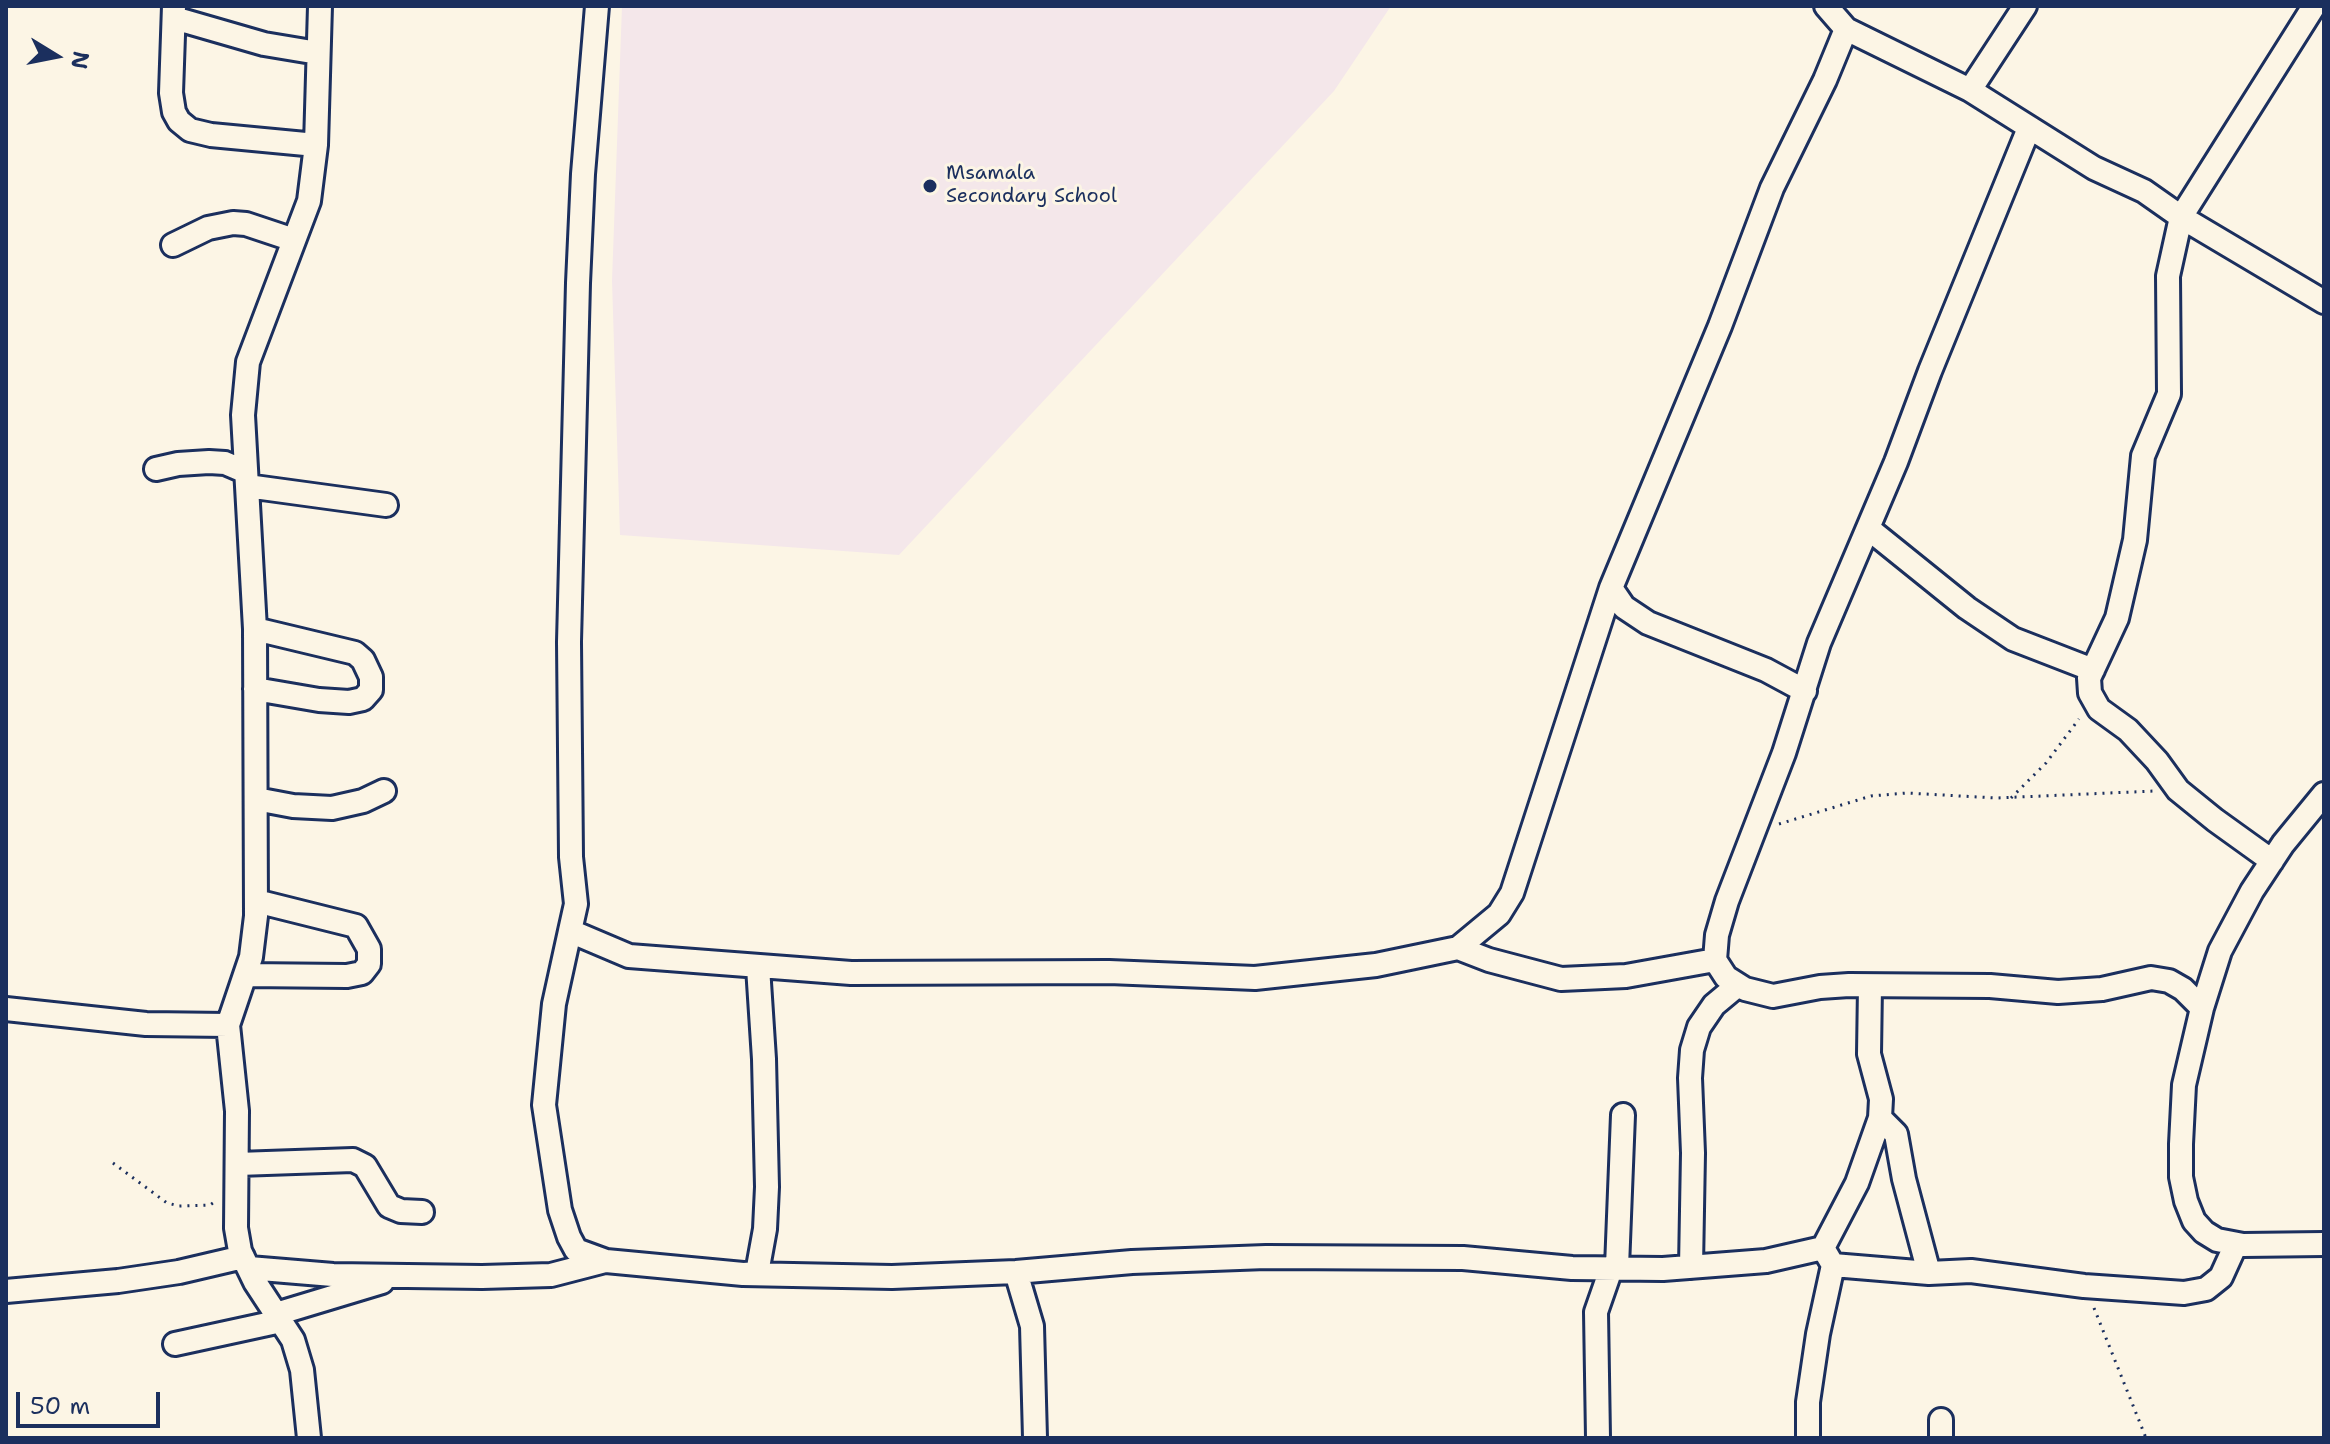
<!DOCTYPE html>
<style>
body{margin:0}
#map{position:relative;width:2330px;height:1444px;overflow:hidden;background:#fcf5e5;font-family:"Shantell Sans",sans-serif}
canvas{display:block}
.frame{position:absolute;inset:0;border:8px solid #1b2f5e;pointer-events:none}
.north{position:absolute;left:16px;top:16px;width:80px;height:80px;-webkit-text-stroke:6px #fcf5e5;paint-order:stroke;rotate:100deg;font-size:22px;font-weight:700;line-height:32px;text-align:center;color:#1b2f5e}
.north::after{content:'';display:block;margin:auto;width:28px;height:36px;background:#1b2f5e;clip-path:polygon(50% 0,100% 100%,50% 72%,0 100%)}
.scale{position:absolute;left:16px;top:1392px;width:144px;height:36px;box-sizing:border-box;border:4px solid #1b2f5e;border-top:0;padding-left:10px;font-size:24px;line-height:28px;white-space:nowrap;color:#1b2f5e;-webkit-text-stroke:6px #fcf5e5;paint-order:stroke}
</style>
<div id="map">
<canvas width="2330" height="1444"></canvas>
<div class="frame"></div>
<div class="north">N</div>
<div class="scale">50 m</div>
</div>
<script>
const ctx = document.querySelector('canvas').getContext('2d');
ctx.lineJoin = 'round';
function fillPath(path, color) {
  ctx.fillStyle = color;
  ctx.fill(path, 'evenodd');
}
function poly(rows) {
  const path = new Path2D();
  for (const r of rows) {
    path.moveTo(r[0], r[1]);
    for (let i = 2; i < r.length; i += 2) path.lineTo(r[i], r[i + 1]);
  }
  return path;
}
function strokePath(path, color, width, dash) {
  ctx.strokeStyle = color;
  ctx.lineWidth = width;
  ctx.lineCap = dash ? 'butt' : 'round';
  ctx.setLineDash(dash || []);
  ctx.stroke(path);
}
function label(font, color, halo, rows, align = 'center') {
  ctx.font = font + ' "Shantell Sans",sans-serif';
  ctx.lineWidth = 6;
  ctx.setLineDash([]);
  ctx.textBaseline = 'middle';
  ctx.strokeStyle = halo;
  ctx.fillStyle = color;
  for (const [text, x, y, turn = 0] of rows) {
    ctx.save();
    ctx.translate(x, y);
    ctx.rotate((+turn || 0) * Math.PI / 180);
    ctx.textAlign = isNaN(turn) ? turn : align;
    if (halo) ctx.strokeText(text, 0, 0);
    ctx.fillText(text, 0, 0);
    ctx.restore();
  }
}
const built = poly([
 [622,6,1391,6,1334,91,899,555,620,535,612,281]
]);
const path = poly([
 [2011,798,2046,763,2079,719],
 [1779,824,1871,796,1907,793,1996,798,2155,791],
 [113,1163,167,1203,179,1206,210,1205,216,1201],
 [2094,1308,2146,1438]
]);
const street = poly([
 [174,6,171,93,174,112,179,121,190,130,211,135,316,145],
 [597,6,583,174,578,283,569,642,571,857,576,904,570,931,629,956,851,973,1109,972,1255,978,1376,965,1458,948,1499,914,1512,893,1611,588,1720,326,1772,188,1825,80,1846,29],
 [1826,6,1846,29,1970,90,2094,168,2144,191,2181,217,2324,302],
 [174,18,264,44,318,53],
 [1970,90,2025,6],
 [2029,128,1930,371,1896,462,1819,643,1784,753,1727,901,1717,935,1715,960,1726,977,1745,989,1773,996,1820,987,1849,985,1990,986,2058,992,2102,989,2151,978,2169,981,2183,989,2202,1008],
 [173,245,208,228,233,223,246,224,294,240],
 [156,469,178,464,209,462,225,463,246,472],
 [247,486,386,505],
 [1869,529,1967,608,2013,639,2093,670],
 [1611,588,1624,607,1648,623,1766,670,1805,691],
 [255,629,355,653,363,660,371,677,371,690,363,699,349,702,319,700,255,689],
 [2324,794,2283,844,2252,891,2220,951,2202,1008,2184,1085,2181,1144,2181,1177,2186,1201,2194,1221,2204,1232,2217,1240,2243,1245,2324,1244],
 [256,799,293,806,332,808,363,801,384,791],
 [2272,861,2215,820,2178,790,2157,761,2128,730,2099,709,2090,693,2089,678,2117,618,2135,540,2143,456,2169,394,2168,276,2181,217,2314,6],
 [570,931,554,1004,544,1105,560,1210,569,1237,576,1250,606,1261,743,1274,892,1277,1016,1272,1132,1262,1266,1257,1463,1258,1572,1268,1663,1269,1766,1261,1823,1248],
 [1458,948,1489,960,1561,979,1626,976,1715,960],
 [245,975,347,976,362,973,369,964,369,949,356,926,256,901],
 [6,1009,146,1024,228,1025],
 [1880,1118,1896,1134,1904,1179,1929,1273],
 [238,1164,353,1160,365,1166,389,1206,401,1211,422,1212],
 [1833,1265,1929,1273,1971,1271,2084,1286,2184,1293,2206,1289,2221,1277,2236,1244],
 [1617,1267,1623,1115],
 [1691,1267,1693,1153,1690,1078,1692,1050,1699,1027,1714,1005,1738,985],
 [249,1268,333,1275,482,1277,551,1275,605,1261],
 [1016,1272,1032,1326,1035,1438],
 [744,1274,757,1273,765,1229,767,1187,764,1059,758,967],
 [6,1291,118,1281,179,1272,243,1257],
 [276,1314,382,1282],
 [175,1344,281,1321],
 [1941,1420,1941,1438],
 [309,1438,302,1370,293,1340,255,1282,240,1251,236,1228,237,1111,228,1025,251,957,256,916,255,629,243,415,248,362,309,201,316,145,320,6],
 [1598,1438,1596,1312,1611,1269],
 [1808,1438,1808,1402,1818,1334,1833,1265,1823,1248,1857,1183,1880,1118,1881,1099,1869,1054,1870,986]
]);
const markers = [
 [930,186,8,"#1b2f5e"]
];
const poiNames = [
 ["Msamala",946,174],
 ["Secondary School",946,197]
];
fillPath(built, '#f4e7ea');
strokePath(street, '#1b2f5e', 28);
strokePath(path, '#1b2f5e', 3, [2, 6]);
strokePath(street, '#fcf5e5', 22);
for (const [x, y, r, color] of markers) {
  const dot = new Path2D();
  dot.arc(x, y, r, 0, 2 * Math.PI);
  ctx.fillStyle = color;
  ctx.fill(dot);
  strokePath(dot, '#fcf5e5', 3);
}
label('20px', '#1b2f5e', '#fcf5e5', poiNames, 'left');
</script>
